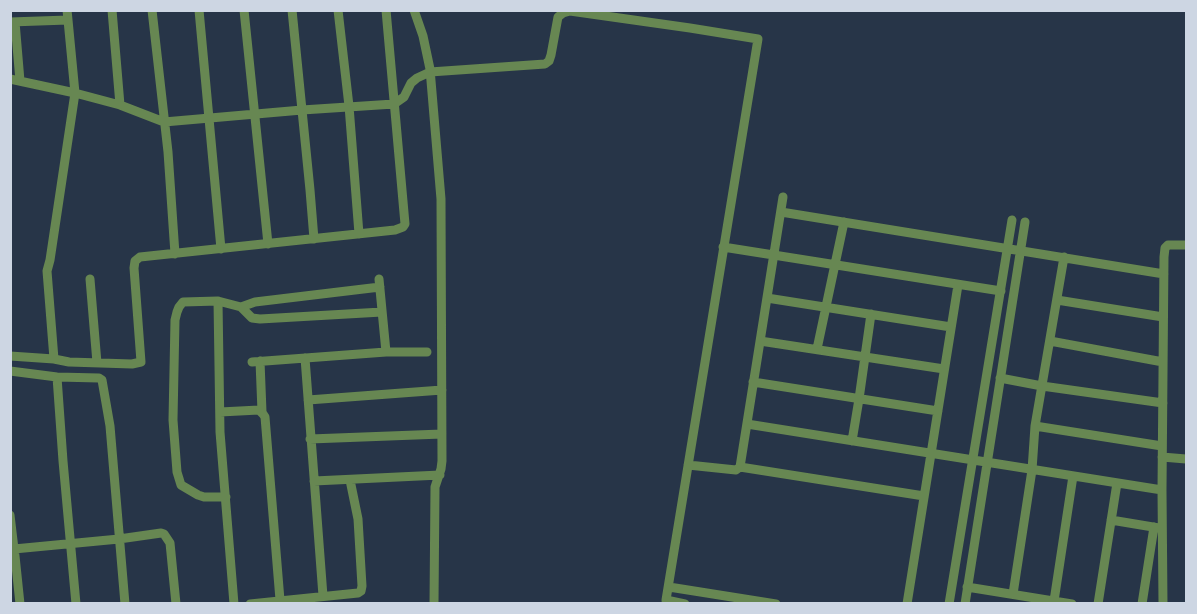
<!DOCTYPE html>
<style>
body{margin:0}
#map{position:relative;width:1197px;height:614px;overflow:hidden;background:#273548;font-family:Helvetica,sans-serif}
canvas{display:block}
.frame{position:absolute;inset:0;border:12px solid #cdd6e3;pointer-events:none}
</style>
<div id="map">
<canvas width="1197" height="614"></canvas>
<div class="frame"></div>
</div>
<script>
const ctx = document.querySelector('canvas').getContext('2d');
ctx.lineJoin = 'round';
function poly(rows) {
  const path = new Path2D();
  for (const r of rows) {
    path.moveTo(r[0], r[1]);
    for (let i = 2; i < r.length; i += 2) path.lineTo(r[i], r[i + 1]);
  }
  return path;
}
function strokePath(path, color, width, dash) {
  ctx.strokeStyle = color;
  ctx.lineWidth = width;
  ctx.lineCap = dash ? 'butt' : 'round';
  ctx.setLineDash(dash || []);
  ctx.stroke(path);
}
const minor = poly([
 [112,10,120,105],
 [152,10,168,152,175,254],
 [199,10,221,249],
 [244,10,268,244],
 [292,10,310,190,314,239],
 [338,10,349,106,359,234],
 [414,10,423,36,430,69,441,199,442,461,441,469,435,487,434,604],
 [10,22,68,20,67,10],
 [15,22,20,81],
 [10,79,75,93,120,105,164,122,302,110,394,104,404,97,411,83,417,78,430,72,545,64,549,61,551,55,558,17,563,13,570,11,690,28,758,39,666,600,685,604],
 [781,212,1164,274],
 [723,247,1001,291],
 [90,279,97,363],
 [379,279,386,352],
 [767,298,951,327],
 [1057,300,1163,317],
 [218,301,183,302,179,307,177,312,175,320,173,420,177,472,181,485,198,495,204,497,226,497],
 [241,307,252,318,260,319,382,312],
 [760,341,944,369],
 [1050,341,1163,362],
 [817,349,844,222],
 [10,356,54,359,69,362,132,364,141,362,134,268,135,261,140,257,395,230,403,227,405,224,386,10],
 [305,358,323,596],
 [54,359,47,271,50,260,75,93,68,20],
 [260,361,262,412],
 [252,362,386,352,427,352],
 [10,371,57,377,99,378,102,380,110,426,125,604],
 [57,377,63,461,76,604],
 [1000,378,1042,386,1163,403],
 [753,382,938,411],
 [308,400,442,390],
 [220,412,259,410,263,414,265,417,280,600],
 [747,424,1162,490],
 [1035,426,1162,446],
 [310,439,442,434],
 [852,441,859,399,871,314],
 [1162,457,1186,459],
 [688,465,736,470,740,467,783,197],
 [740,467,924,496],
 [314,481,440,475],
 [10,515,14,549,119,539,161,533,164,534,170,543,176,604],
 [1111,520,1159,528],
 [10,549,14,549,15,556,20,604],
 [669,587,776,604],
 [967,587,1072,604],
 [1013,594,1032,470,1035,426,1064,257],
 [1054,601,1073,476],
 [234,604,220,432,218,301,241,307,255,302,380,287],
 [250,604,358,593,361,591,362,586,358,519,350,480],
 [907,604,958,285],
 [949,604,1012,220],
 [965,604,1025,222],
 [1098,604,1117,483],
 [1142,604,1154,527],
 [1163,604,1162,490,1164,257,1165,248,1168,245,1186,245]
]);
strokePath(minor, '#678752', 9);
</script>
